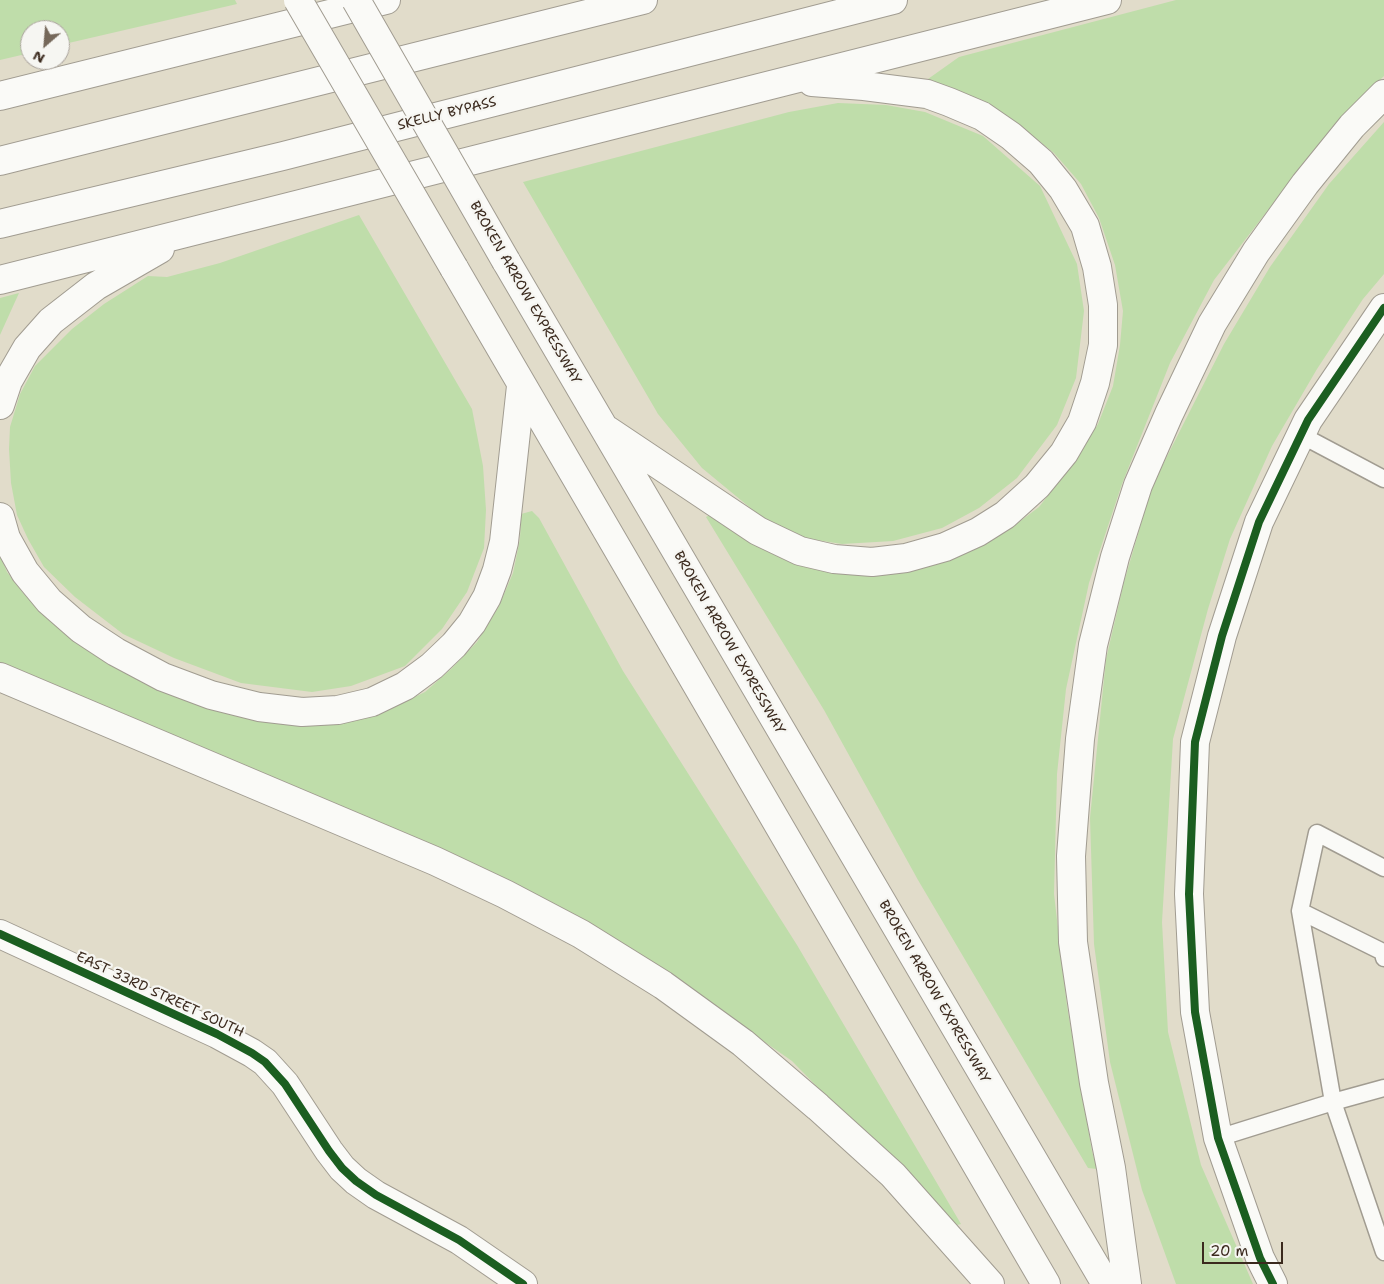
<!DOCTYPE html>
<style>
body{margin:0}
#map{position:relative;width:1384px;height:1284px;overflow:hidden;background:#e1dcca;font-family:"Shantell Sans",sans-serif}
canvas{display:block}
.north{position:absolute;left:20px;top:20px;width:50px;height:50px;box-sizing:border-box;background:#f6f6f2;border:1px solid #aba49d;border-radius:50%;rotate:207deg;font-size:14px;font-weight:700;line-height:20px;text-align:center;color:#3b2a1e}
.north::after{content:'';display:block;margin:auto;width:18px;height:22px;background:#75685a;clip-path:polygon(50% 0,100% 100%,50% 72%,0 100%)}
.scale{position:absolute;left:1202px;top:1242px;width:81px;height:22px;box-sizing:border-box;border:2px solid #3b2a1e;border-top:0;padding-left:6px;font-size:15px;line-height:18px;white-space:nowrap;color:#3b2a1e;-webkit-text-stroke:4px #f6f6f2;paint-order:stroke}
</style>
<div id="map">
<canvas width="1384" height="1284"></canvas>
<div class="north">N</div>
<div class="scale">20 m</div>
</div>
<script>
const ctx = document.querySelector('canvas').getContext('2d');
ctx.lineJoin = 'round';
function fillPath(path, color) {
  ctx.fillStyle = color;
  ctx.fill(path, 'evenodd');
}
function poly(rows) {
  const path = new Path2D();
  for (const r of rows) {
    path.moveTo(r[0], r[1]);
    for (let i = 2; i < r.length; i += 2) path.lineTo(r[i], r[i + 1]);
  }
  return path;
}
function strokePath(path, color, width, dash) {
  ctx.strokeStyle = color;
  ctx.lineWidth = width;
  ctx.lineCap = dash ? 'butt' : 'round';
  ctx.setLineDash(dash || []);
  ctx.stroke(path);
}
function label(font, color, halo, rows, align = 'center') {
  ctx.font = font + ' "Shantell Sans",sans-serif';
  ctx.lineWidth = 4.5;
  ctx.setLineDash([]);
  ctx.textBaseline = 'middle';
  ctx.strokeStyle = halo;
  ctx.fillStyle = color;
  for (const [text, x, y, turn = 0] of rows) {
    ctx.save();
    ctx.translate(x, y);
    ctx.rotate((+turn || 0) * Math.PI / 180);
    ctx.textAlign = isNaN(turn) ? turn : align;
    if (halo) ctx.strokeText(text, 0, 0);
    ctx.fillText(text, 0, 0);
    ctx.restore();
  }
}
const green = poly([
 [0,0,235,0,237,4,60,45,60,30,30,30,30,53,0,60],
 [1176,0,1384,0,1384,76,1333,126,1214,280,1170,363,1122,484,1089,583,1066,689,1057,774,1054,894,1067,1006,1092,1151,1097,1169,1088,1168,918,880,824,710,706,517,713,513,768,550,807,567,843,573,872,574,909,572,977,548,1011,528,1039,507,1071,466,1098,424,1113,386,1120,345,1123,311,1115,265,1099,218,1081,184,1054,153,1012,119,928,79,959,57],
 [838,103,886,105,925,112,983,136,1040,186,1077,264,1084,311,1076,378,1057,425,1017,478,979,508,942,528,893,541,842,544,804,538,765,520,702,468,658,414,523,182,789,112],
 [1384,122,1384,274,1363,299,1317,369,1272,446,1230,539,1208,609,1173,739,1162,922,1168,1032,1201,1165,1253,1284,1176,1284,1142,1190,1110,1062,1094,944,1090,818,1106,659,1124,582,1152,486,1224,344,1270,267,1329,184],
 [359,215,472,409,483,466,486,510,484,548,467,592,442,629,405,666,351,686,312,692,241,683,174,658,123,634,75,597,44,567,28,539,17,515,11,483,9,449,10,427,20,394,35,366,72,329,104,304,148,276,167,277,220,263],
 [19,293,0,335,0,298],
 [532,511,539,518,623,671,797,945,961,1224,953,1226,792,1061,651,963,0,665,0,555,7,572,23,593,63,631,151,686,383,712,425,692,451,669,477,642,499,606,513,573,520,539,521,514]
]);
const lane = poly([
 [1301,435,1384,479],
 [1384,868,1317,833,1300,911,1333,1102,1384,1252],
 [1300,911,1383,952,1384,958],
 [1218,1138,1333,1102,1384,1088]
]);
const street = poly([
 [0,934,217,1034,252,1053,265,1062,285,1084,329,1151,342,1168,356,1181,376,1195,459,1240,523,1284]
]);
const secondary = poly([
 [1273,1284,1260,1258,1218,1138,1195,1012,1189,894,1195,742,1222,636,1259,522,1308,420,1384,308]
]);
const highway = poly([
 [0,96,386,0],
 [0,161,643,0],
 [0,224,283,156,893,0],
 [506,261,1106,1284],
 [454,268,1046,1284],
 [0,280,1107,0],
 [0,405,8,381,27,348,51,321,96,286,160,249],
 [607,430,758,531,800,551,834,559,872,562,906,558,945,547,978,532,1005,515,1037,486,1064,453,1082,422,1095,383,1103,345,1103,305,1097,267,1085,226,1063,189,1041,162,1011,136,982,116,949,102,927,94,864,86,812,82],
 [0,517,6,538,25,572,49,601,81,629,116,652,163,677,211,695,259,707,302,712,338,710,372,702,405,686,432,666,454,645,472,623,487,597,497,570,504,542,521,386],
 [0,677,435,861,505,894,581,934,663,985,743,1043,818,1107,893,1175,990,1284],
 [1127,1284,1111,1168,1094,1083,1073,942,1071,856,1080,739,1093,645,1115,557,1138,485,1169,414,1212,324,1256,252,1305,184,1352,126,1384,94]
]);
const highwayBridge = poly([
 [298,0,454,268],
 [356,0,506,261]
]);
const cycleway = poly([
 [0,934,217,1034,252,1053,265,1062,285,1084,329,1151,342,1168,356,1181,376,1195,459,1240,523,1284],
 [1273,1284,1260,1258,1218,1138,1195,1012,1189,894,1195,742,1222,636,1259,522,1308,420,1384,308]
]);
const streetNames = [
 ["SKELLY BYPASS",447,114,-14],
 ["BROKEN ARROW EXPRESSWAY",525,293,60],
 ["BROKEN ARROW EXPRESSWAY",729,643,60],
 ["BROKEN ARROW EXPRESSWAY",934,992,60],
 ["EAST 33RD STREET SOUTH",160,995,25]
];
fillPath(green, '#bfddaa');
strokePath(lane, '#a19c91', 19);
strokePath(street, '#a19c91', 30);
strokePath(secondary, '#a19c91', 30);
strokePath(highway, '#a19c91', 30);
strokePath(lane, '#fafaf7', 16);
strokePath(street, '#fafaf7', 28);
strokePath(secondary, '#fafaf7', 28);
strokePath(highway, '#fafaf7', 28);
strokePath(highwayBridge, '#a19c91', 30, []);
strokePath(highwayBridge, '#fafaf7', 28);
strokePath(cycleway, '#1b5e20', 8);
label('14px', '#3b2a1e', '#f6f6f2', streetNames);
</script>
